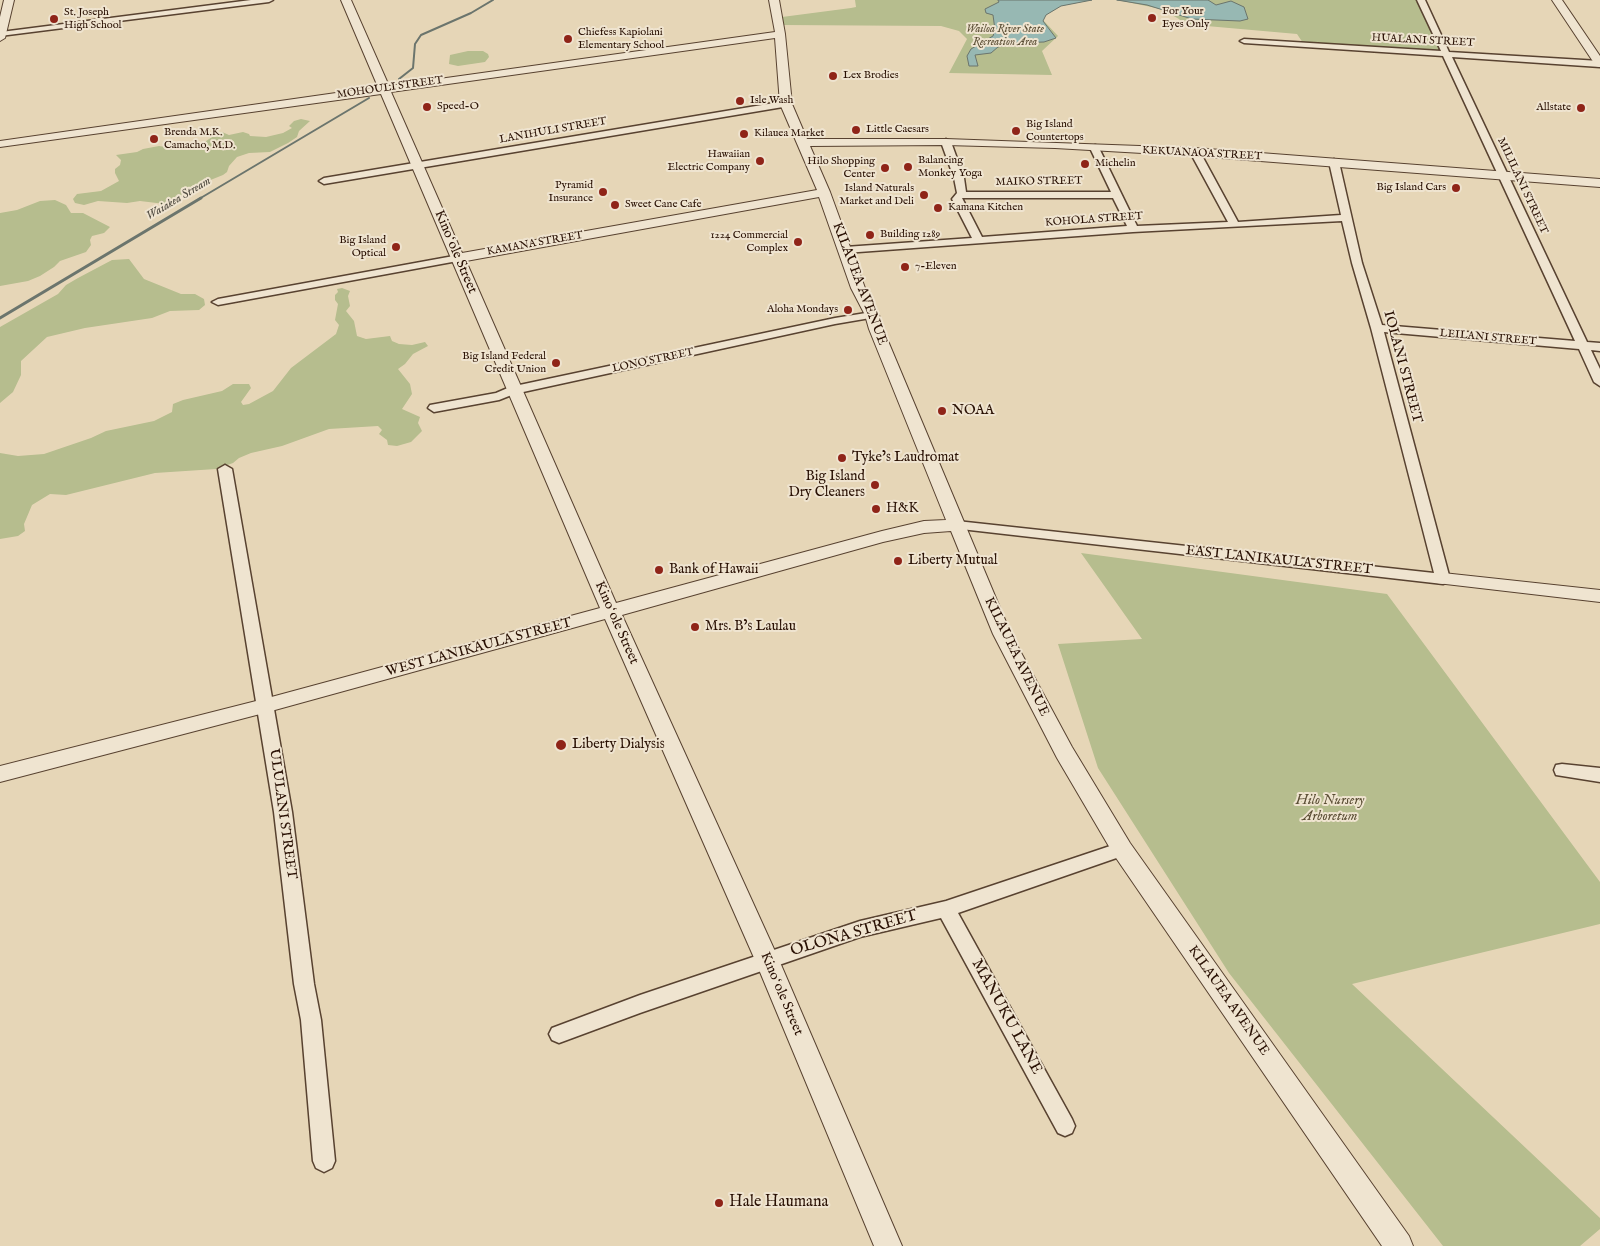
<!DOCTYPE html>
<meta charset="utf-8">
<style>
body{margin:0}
canvas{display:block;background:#e6d6b7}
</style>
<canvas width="1600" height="1246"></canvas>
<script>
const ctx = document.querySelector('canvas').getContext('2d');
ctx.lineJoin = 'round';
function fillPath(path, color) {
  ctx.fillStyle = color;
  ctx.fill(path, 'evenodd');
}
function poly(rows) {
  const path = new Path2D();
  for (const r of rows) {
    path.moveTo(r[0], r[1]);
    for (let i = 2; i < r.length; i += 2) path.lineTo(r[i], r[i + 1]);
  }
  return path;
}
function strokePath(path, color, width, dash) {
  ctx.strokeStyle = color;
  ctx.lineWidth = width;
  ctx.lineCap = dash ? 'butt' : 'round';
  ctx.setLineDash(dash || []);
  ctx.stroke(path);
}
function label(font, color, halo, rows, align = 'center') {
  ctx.font = font + ' "IM FELL English",serif';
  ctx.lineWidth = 4;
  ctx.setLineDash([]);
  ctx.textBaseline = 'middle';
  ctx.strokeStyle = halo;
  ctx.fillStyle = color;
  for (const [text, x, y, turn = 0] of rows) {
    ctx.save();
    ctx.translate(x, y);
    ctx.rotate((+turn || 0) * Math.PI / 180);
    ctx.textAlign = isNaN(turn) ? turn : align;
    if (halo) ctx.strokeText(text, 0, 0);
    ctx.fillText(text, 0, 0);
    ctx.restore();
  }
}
const green = poly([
 [855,0,1092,0,1061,6,1046,15,1043,20,1058,36,1042,51,1052,75,949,73,967,39,959,31,941,26,782,25,782,17,851,8,856,7],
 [1117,0,1418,0,1441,48,1436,52,1303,43,1297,34,1184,24,1179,19,1161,9],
 [468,51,483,51,488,54,489,57,485,62,458,66,449,64,450,55],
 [301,119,310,121,299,131,297,137,288,143,270,152,249,153,237,157,229,166,227,172,223,175,198,185,183,197,165,204,140,201,127,203,98,201,84,205,75,203,73,199,77,194,101,191,119,181,115,173,115,169,120,165,121,160,116,155,137,152,143,149,159,146,172,148,182,145,202,144,216,134,222,132,229,135,243,132,249,134,250,136,266,137,283,133,292,128,289,126,294,121],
 [55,200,66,205,71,213,83,213,110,227,104,233,92,236,90,240,91,245,86,252,60,261,54,267,40,276,28,281,0,286,0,213,17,210,40,201],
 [129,259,144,279,181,294,195,294,204,299,205,305,199,310,170,311,152,318,85,328,47,337,21,361,21,375,13,392,0,403,0,327,58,294,66,285,78,278,112,260],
 [342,288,350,291,348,296,350,306,346,311,354,321,357,336,366,339,390,336,392,341,399,344,412,345,425,342,428,346,413,354,405,364,398,369,410,384,412,394,402,409,420,417,418,423,422,431,411,442,397,446,388,445,387,440,379,434,382,430,378,426,329,429,282,446,251,453,239,458,233,463,216,469,155,473,66,495,50,494,32,505,24,524,25,531,18,536,0,539,0,453,18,456,44,454,91,438,106,431,154,421,172,412,173,404,183,400,222,391,233,384,249,384,251,388,241,402,243,405,249,404,273,391,291,368,336,334,339,325,335,320,338,304,335,300,335,295,338,292,337,289],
 [1081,553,1387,594,1600,882,1600,924,1352,984,1600,1218,1600,1229,1580,1246,1443,1246,1229,973,1098,768,1058,644,1142,639]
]);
const water = poly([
 [998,0,1092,0,1061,6,1046,15,1043,21,1056,38,1044,42,1013,43,998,47,991,53,975,55,978,66,969,66,967,56,971,49,993,36,995,30,993,15,986,13,985,9,999,2,998,0],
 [1117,0,1208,0,1216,5,1231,1,1244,7,1248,19,1240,21,1192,19,1147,5,1117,0]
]);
const streamFar1 = poly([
 [399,79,413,68,415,44,421,35,471,13,493,0],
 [199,199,369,98]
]);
const stream = poly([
 [0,318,201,198]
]);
const minor = poly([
 [251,0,273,0,269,2,0,36,1,32,251,0],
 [1417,0,1425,0,1449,52,1600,61,1600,67,1452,57,1587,342,1600,343,1600,351,1591,350,1600,369,1600,386,1594,382,1579,349,1384,332,1450,579,1448,582,1443,584,952,528,950,525,952,522,957,521,1434,573,1371,328,1352,263,1342,221,1133,232,845,253,840,250,845,247,972,238,952,199,957,193,954,178,941,142,946,139,951,142,964,178,966,192,1111,192,1090,148,1095,145,1098,146,1137,226,1228,222,1190,152,1195,149,1200,152,1238,222,1341,215,1329,162,1334,159,1339,162,1362,263,1382,325,1575,341,1443,56,1244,43,1240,41,1244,39,1441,51,1417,0],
 [962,198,1113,198,1127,226,982,237,962,198],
 [786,101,790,104,789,106,324,184,319,181,324,178,786,101],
 [459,255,464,258,463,260,218,305,212,302,218,299,459,255],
 [872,312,876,313,878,315,876,317,835,324,514,394,499,400,434,412,428,408,430,405,496,393,510,387,835,318,872,312],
 [225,465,232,469,292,812,314,984,321,1020,335,1161,332,1168,324,1172,316,1168,313,1161,301,1020,294,984,274,812,218,469,225,465],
 [1562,764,1600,768,1600,782,1556,775,1554,770,1556,765,1562,764],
 [1122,842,1128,844,1131,849,1128,854,958,913,1072,1119,1075,1126,1072,1133,1065,1136,1058,1133,941,918,860,937,640,1013,559,1043,552,1040,549,1034,552,1028,640,995,860,921,946,901,1122,842]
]);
const tertiary = poly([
 [4,0,14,0,5,38,0,41,0,17,4,0],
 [341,0,351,0,389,86,775,32,769,0,779,0,785,34,792,104,807,139,946,139,1195,148,1600,179,1600,187,1195,156,1055,148,946,145,810,146,830,192,865,288,879,315,883,329,1011,634,1072,747,1130,843,1409,1236,1413,1246,1382,1246,1114,855,1057,758,993,634,951,531,924,533,883,542,622,615,779,960,902,1246,874,1246,755,960,605,619,264,713,0,782,0,766,264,699,600,608,381,94,0,147,0,141,378,87,341,0],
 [775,38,780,104,817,190,462,253,391,92,775,38],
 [819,197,851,288,865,315,869,329,946,520,924,521,882,531,616,603,466,261,819,197],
 [1552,0,1562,0,1600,56,1600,67,1596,66,1552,0],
 [1443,573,1600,590,1600,602,1437,583,1434,579,1437,575,1443,573]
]);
const markers = [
 [1152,18,5,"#8f2418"],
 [54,19,5,"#8f2418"],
 [568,39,5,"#8f2418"],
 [833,76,5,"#8f2418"],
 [740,101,5,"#8f2418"],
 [427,107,5,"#8f2418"],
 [1581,108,5,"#8f2418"],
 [856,130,5,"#8f2418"],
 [1016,131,5,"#8f2418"],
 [744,134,5,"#8f2418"],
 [154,139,5,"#8f2418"],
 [760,161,5,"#8f2418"],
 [1085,164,5,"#8f2418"],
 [908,167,5,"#8f2418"],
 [885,168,5,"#8f2418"],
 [1456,188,5,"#8f2418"],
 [603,192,5,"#8f2418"],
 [924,195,5,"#8f2418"],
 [615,205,5,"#8f2418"],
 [938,208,5,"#8f2418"],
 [870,235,5,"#8f2418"],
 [798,242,5,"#8f2418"],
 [396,247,5,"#8f2418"],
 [905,267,5,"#8f2418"],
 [848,310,5,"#8f2418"],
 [556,363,5,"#8f2418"],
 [942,411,5,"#8f2418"],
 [842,458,5,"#8f2418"],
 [875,485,5,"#8f2418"],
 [876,509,5,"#8f2418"],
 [898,561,5,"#8f2418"],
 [659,570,5,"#8f2418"],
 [695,627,5,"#8f2418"],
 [561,745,6,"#8f2418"],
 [719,1203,5,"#8f2418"]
];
const farPoinames = [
 ["For Your",1162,12],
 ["Eyes Only",1162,25],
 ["St. Joseph",64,13],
 ["High School",64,26],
 ["Chiefess Kapiolani",578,33],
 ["Elementary School",578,46],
 ["Lex Brodies",843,76],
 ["Isle Wash",750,101],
 ["Speed-O",437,107],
 ["Allstate",1571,108,"right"],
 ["Big Island",1026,125],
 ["Countertops",1026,138],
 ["Little Caesars",866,130],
 ["Brenda M.K.",164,133],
 ["Camacho, M.D.",164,146],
 ["Kilauea Market",754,134],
 ["Hawaiian",750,155,"right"],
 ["Electric Company",750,168,"right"],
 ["Balancing",918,161],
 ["Monkey Yoga",918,174],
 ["Hilo Shopping",875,162,"right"],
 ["Center",875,175,"right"],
 ["Michelin",1095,164],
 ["Pyramid",593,186,"right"],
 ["Insurance",593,199,"right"],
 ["Big Island Cars",1446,188,"right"],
 ["Island Naturals",914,189,"right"],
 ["Market and Deli",914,202,"right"],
 ["Sweet Cane Cafe",625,205],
 ["Kamana Kitchen",948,208],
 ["Building 1289",880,235],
 ["1224 Commercial",788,236,"right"],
 ["Complex",788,249,"right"],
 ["Big Island",386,241,"right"],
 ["Optical",386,254,"right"],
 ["7-Eleven",915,267],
 ["Aloha Mondays",838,310,"right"],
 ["Big Island Federal",546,357,"right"],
 ["Credit Union",546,370,"right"]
];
const farParknames = [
 ["Wailoa River State",1005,30],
 ["Recreation Area",1005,43]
];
const farStreetnames = [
 ["HUALANI STREET",1423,41,3],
 ["MOHOULI STREET",390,88,-8],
 ["LANIHULI STREET",553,131,-10],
 ["KEKUANAOA STREET",1202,154,3],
 ["MAIKO STREET",1039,182,-1],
 ["MILILANI STREET",1522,186,65],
 ["KOHOLA STREET",1094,220,-4],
 ["KAMANA STREET",535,244,-10],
 ["LEILANI STREET",1488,338,5],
 ["LONO STREET",653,361,-12]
];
const farWaternames = [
 ["Waiakea Stream",179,199,-31]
];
const streetNames = [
 ["Kinoʻole Street",455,252,67],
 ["KILAUEA AVENUE",859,284,69],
 ["IOLANI STREET",1402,367,75],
 ["EAST LANIKAULA STREET",1279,561,6],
 ["Kinoʻole Street",616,623,66],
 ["WEST LANIKAULA STREET",479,648,-15],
 ["KILAUEA AVENUE",1016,657,64],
 ["ULULANI STREET",282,814,82],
 ["Kinoʻole Street",781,994,67],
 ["KILAUEA AVENUE",1228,1001,55]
];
const poiNames = [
 ["NOAA",952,411],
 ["Tyke’s Laudromat",852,458],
 ["Big Island",865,477,"right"],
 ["Dry Cleaners",865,493,"right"],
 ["H&K",886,509],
 ["Liberty Mutual",908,561],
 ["Bank of Hawaii",669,570],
 ["Mrs. B’s Laulau",705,627],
 ["Liberty Dialysis",572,745]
];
const parkNames = [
 ["Hilo Nursery",1330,801],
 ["Arboretum",1330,817]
];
const nearStreetnames = [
 ["OLONA STREET",854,934,-16],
 ["MANUKU LANE",1006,1017,61]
];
const nearPoinames = [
 ["Hale Haumana",729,1203]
];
fillPath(green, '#b6bd8e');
fillPath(water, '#97b8b3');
strokePath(water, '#6b756d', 1);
strokePath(streamFar1, '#6b756d', 2);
strokePath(stream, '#6b756d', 3);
strokePath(minor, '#584230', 3);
strokePath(tertiary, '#584230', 2);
fillPath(minor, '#efe4d0');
fillPath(tertiary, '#efe4d0');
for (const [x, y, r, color] of markers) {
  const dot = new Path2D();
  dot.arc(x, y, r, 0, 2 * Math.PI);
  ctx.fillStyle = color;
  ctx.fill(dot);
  strokePath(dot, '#efe4d0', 2);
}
label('11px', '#291003', '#efe4d0', farPoinames, 'left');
label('italic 11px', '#5a4d34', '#efe4d0', farParknames);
label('11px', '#291003', '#efe4d0', farStreetnames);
label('italic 12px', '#504b41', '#efe4d0', farWaternames);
label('14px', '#291003', '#efe4d0', streetNames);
label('14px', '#291003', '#efe4d0', poiNames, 'left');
label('italic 14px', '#5a4d34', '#efe4d0', parkNames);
label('16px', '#291003', '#efe4d0', nearStreetnames);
label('16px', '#291003', '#efe4d0', nearPoinames, 'left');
</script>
